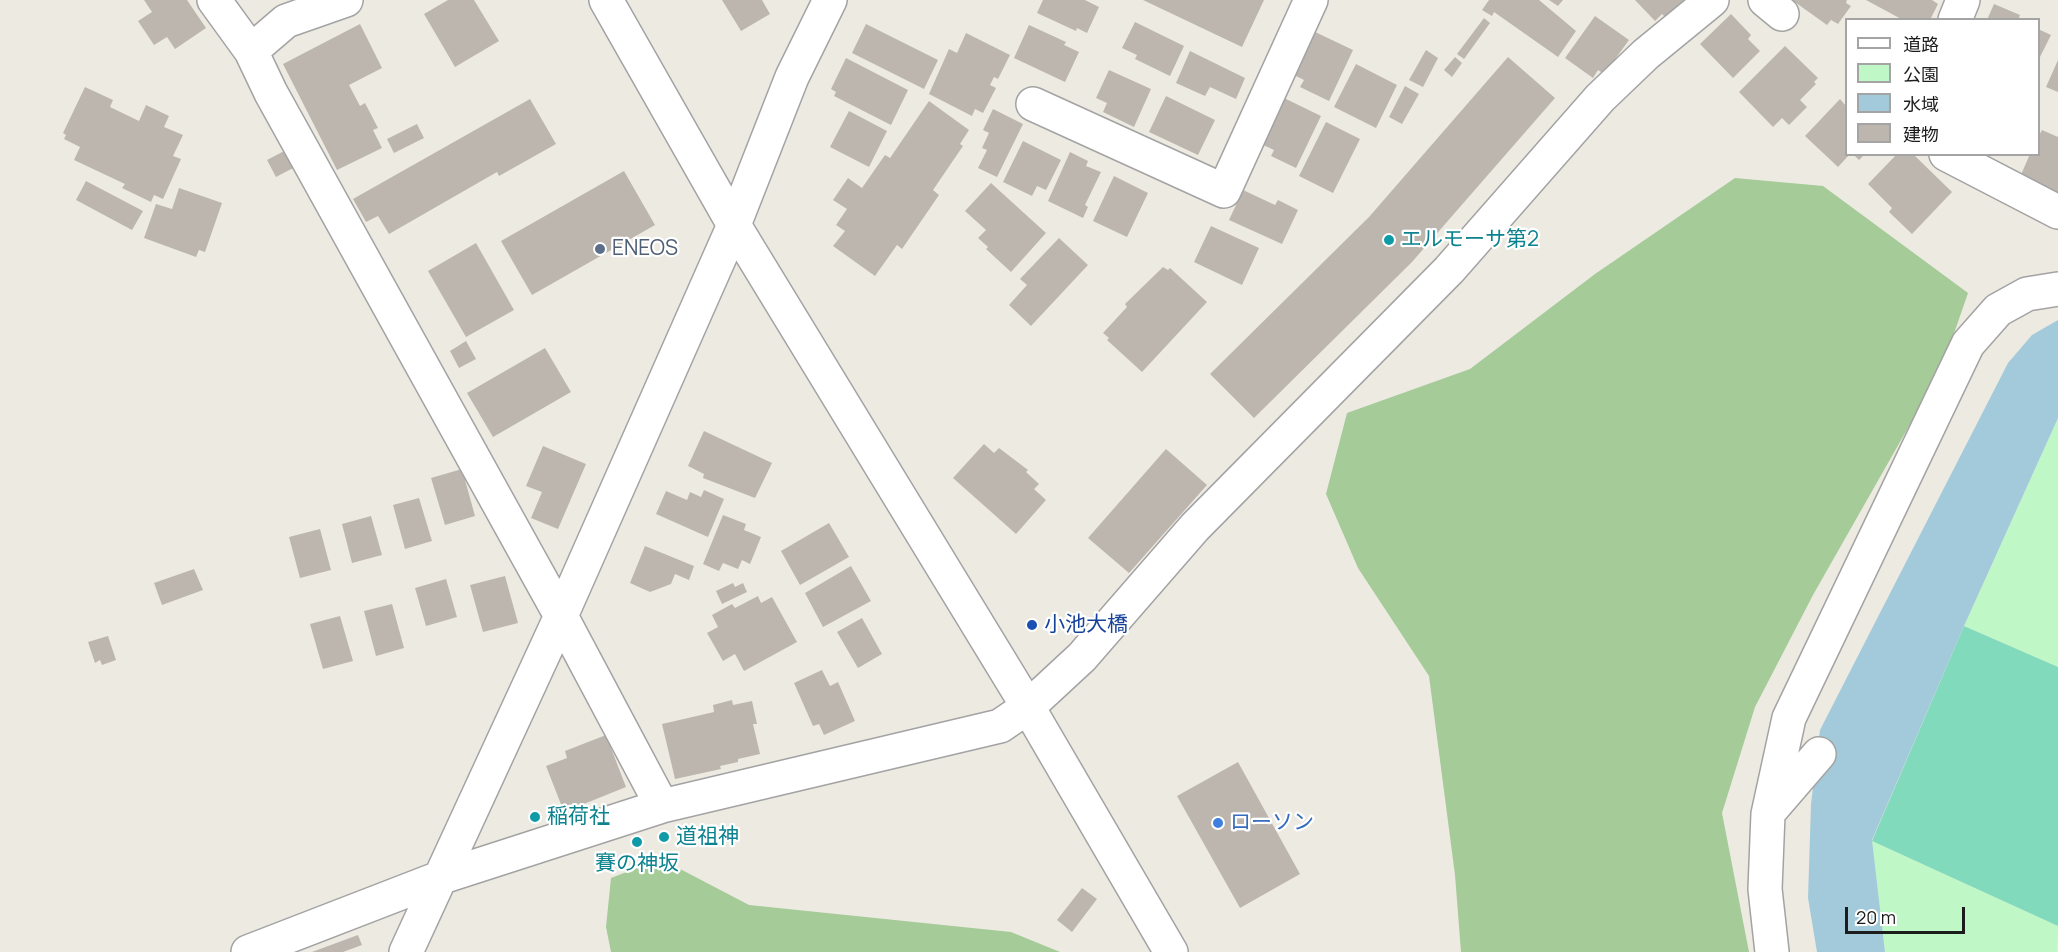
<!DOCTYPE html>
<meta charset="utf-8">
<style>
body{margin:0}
#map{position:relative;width:2058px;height:952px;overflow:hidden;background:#edeae2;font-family:Manrope,"Noto Sans JP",sans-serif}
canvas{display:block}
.legend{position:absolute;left:1845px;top:18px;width:195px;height:138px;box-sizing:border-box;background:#fff;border:2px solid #a4a4a4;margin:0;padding:8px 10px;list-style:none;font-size:18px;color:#1c1c1c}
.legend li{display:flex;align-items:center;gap:12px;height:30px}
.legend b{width:30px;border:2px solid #a4a4a4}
.scale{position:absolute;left:1845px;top:907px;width:120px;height:27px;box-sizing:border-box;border:3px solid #1c1c1c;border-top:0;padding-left:8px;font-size:18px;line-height:21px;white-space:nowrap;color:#1c1c1c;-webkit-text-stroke:4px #fff;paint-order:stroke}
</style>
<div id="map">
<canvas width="2058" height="952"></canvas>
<ul class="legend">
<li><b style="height:8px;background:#fff"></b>道路</li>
<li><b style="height:16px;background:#bff7c7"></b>公園</li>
<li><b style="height:16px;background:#a3cada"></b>水域</li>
<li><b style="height:16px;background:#bdb6af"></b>建物</li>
</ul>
<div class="scale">20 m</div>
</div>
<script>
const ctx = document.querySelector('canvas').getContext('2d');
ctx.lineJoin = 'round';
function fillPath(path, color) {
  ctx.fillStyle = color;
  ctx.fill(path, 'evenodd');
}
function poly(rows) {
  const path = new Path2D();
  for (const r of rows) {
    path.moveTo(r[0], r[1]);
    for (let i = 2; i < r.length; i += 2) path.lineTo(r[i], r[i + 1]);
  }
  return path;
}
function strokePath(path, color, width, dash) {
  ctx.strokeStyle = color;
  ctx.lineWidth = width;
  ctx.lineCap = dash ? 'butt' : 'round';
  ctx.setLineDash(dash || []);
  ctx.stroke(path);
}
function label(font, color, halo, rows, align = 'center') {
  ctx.font = font + ' Manrope,"Noto Sans JP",sans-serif';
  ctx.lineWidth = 4.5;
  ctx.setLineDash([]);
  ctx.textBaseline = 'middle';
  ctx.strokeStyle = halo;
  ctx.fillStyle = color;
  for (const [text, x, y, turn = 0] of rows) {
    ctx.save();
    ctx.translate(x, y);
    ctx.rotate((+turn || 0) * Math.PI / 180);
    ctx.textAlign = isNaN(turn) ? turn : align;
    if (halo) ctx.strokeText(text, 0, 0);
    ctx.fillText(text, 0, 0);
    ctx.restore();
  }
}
const forest = poly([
 [1735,178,1823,186,1968,293,1942,368,1813,595,1755,707,1722,813,1749,952,1461,952,1455,875,1429,676,1358,568,1326,494,1347,413,1470,369,1595,274],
 [661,859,749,905,1011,932,1060,952,611,952,606,927,611,878]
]);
const park = poly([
 [2058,418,2058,667,1964,626],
 [1872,841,2058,926,2057,952,1885,952]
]);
const pitch = poly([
 [1964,626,2058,667,2058,926,1872,841]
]);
const water = poly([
 [2058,320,2058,418,1964,626,1872,840,1885,952,1817,952,1808,898,1811,804,1820,730,2008,363,2032,335]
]);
const building = poly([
 [144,0,187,0,206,28,175,49,167,37,154,45,138,21,152,12],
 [448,0,474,0,499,41,455,67,424,14],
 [722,0,762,0,770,14,741,31],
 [1043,0,1085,0,1099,7,1087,33,1077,28,1076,31,1037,13],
 [1143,0,1264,0,1242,47],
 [1489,0,1539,0,1576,31,1558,57,1494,12,1492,16,1482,10],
 [1549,0,1563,0,1558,6],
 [1635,0,1688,0,1668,20,1662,14,1655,21],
 [1792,0,1847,0,1846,3,1851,6,1838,24,1831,20,1827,25],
 [1866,0,1932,0,1938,4,1930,20,1903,20],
 [1994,4,2020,15,2018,20,1987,20],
 [1731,14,1751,35,1748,39,1760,51,1733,78,1700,44],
 [1595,16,1629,40,1613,62,1615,64,1607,76,1598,70,1593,78,1565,58],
 [1484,18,1490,23,1464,59,1457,54],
 [1135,22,1184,46,1170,76,1135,59,1137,55,1122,48],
 [360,24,382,68,349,85,360,106,365,103,378,128,373,130,382,148,337,170,283,64],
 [866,24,938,60,924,89,852,53],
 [1029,25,1066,42,1064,45,1079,52,1065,82,1014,58],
 [2038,29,2051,35,2038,61],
 [1311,30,1353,50,1329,101,1300,87,1304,80,1290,73],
 [966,33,1010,55,998,79,994,77,990,85,996,88,983,113,975,109,972,116,929,94,949,49,957,53],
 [1785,46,1818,78,1814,82,1816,84,1800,100,1807,107,1789,125,1782,118,1773,127,1739,92],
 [1426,50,1438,58,1423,87,1409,80],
 [1190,51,1245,78,1236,99,1210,87,1205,96,1176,83],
 [1455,57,1462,63,1452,77,1444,70],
 [1508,57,1555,98,1412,262,1254,418,1210,374,1369,217],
 [846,58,908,90,891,125,834,96,836,92,831,89],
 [2058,60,2058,92,2046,87],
 [1356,64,1397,85,1376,128,1334,107],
 [1109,70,1151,89,1134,127,1103,112,1107,103,1096,98],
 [1405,86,1419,94,1402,124,1389,117],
 [85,87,113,100,110,107,139,121,146,105,169,116,164,127,183,135,173,156,181,159,163,199,154,195,151,202,122,188,125,184,74,160,80,147,64,139,66,135,63,133],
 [1166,96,1215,120,1198,155,1149,132],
 [1282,97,1321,116,1296,168,1271,156,1274,150,1259,143],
 [530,99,556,144,499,176,497,172,389,234,378,216,366,222,353,199],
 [1840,99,1846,106,1846,154,1850,154,1838,167,1805,136],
 [929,101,969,130,960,144,963,146,933,190,939,195,902,249,897,245,875,276,833,246,845,231,836,225,847,209,833,200,848,178,862,188,885,155,890,158],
 [993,109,1023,124,997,177,978,168,987,150,982,148,989,133,983,130],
 [849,111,887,131,869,167,830,147],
 [1326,122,1360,139,1333,193,1299,176],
 [417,124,424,138,394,153,387,139],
 [2042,130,2058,137,2058,194,2020,177,2030,154,2038,154,2038,137],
 [1023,141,1061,160,1046,190,1037,186,1032,196,1003,182],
 [288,149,297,166,276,177,267,160],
 [1070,152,1088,161,1086,166,1101,172,1085,205,1088,207,1083,218,1048,201],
 [1853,154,1865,154,1859,160],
 [1897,154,1913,154,1952,192,1912,234,1889,212,1892,208,1868,184],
 [624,171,655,225,532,295,501,241],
 [1114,176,1148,193,1127,237,1093,221],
 [86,181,143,211,132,230,76,200],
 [991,183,1046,233,1011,272,986,249,988,247,978,238,986,230,965,211],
 [179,188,222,203,205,252,199,250,196,257,144,238,156,204,172,209],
 [1243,190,1275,205,1278,200,1298,210,1282,244,1229,220],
 [1211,226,1259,248,1242,285,1194,262],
 [1059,238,1088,265,1031,326,1009,305,1027,285,1020,279],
 [476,243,514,310,466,337,428,271],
 [1163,267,1168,270,1170,268,1207,302,1142,372,1107,340,1109,338,1103,333,1127,307,1125,304],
 [466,341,476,359,459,368,450,351],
 [545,348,571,392,493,437,467,393],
 [704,431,772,463,755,498,703,478,704,474,688,466],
 [984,444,994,453,999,448,1028,470,1026,472,1039,484,1034,489,1046,500,1016,534,953,478],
 [543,446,586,464,558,529,531,518,542,492,526,486],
 [1166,449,1207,485,1129,573,1088,538],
 [462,469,475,516,445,525,431,478],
 [704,490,724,499,708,537,656,514,666,491,687,500,690,492,701,497],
 [419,498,432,541,405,549,393,505],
 [723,515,746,524,744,530,761,537,750,564,742,560,738,569,723,563,719,571,703,564],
 [371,516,382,555,352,563,342,524],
 [829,523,849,557,800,585,781,551],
 [320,529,331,570,300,578,289,537],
 [645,546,694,566,689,580,675,574,671,584,650,592,630,583],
 [851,566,871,601,823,627,805,593],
 [194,569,203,590,162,605,154,583],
 [505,576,518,623,483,632,470,585],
 [446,579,457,617,426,626,415,588],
 [733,583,735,587,743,583,747,592,722,604,716,591],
 [758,596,761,603,772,597,797,642,744,671,735,654,723,661,707,633,718,627,712,615,732,604,735,608],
 [392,604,404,648,376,656,364,611],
 [340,616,353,661,323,669,310,624],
 [862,618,882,654,858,668,837,632],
 [108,636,116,660,102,665,100,660,95,663,88,642],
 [822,670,830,686,838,682,855,721,824,735,819,724,813,726,794,683],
 [732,700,733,705,752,701,757,724,753,724,760,754,738,759,738,762,720,766,721,769,675,779,662,724,714,712,713,705],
 [606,735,626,787,564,812,546,766,567,758,565,751],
 [1238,762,1300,874,1240,908,1177,796],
 [1082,888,1097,899,1072,932,1057,920],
 [358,935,362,945,343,952,312,952]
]);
const minor = poly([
 [214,0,251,51,271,93,561,616,662,806],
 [606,0,734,225,1028,707,1171,952],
 [1765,0,1782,14],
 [1955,20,1963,0],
 [251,51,286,21,346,0],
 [1033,104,1224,191,1311,0],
 [1946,154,2058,212],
 [1769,812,1819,754],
 [248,952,442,877,662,806,1000,726,1028,707,1082,657,1195,527,1449,270,1600,98,1646,54,1712,0],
 [406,952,561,616,734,225,792,77,830,0],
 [1772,952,1765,889,1768,814,1789,718,1968,344,1998,310,2027,294,2058,289]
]);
const markers = [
 [1389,240,6,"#0f9aa8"],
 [600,249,6,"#5c6f8a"],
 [1032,625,6,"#1a4fb4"],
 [535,817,6,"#0f9aa8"],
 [1218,823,6,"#3f7fe0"],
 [664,837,6,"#0f9aa8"],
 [637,842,6,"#0f9aa8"]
];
const cultureNames = [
 ["エルモーサ第2",1401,240],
 ["稲荷社",547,817],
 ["道祖神",676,837],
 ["賽の神坂",637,864,"center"]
];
const serviceNames = [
 ["ENEOS",612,249]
];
const transitNames = [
 ["小池大橋",1044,625]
];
const shopNames = [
 ["ローソン",1230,823]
];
fillPath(forest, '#a4cb98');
fillPath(park, '#bff7c7');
fillPath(pitch, '#82dabd');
fillPath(water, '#a3cada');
fillPath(building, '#bdb6af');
strokePath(minor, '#a3a3a3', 36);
strokePath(minor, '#fff', 33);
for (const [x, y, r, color] of markers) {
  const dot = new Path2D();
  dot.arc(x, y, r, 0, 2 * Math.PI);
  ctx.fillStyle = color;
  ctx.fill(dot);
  strokePath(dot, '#fff', 2);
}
label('21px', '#0d838f', '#fff', cultureNames, 'left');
label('21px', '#4e5e75', '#fff', serviceNames, 'left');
label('21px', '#164399', '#fff', transitNames, 'left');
label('21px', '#366cbe', '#fff', shopNames, 'left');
</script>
